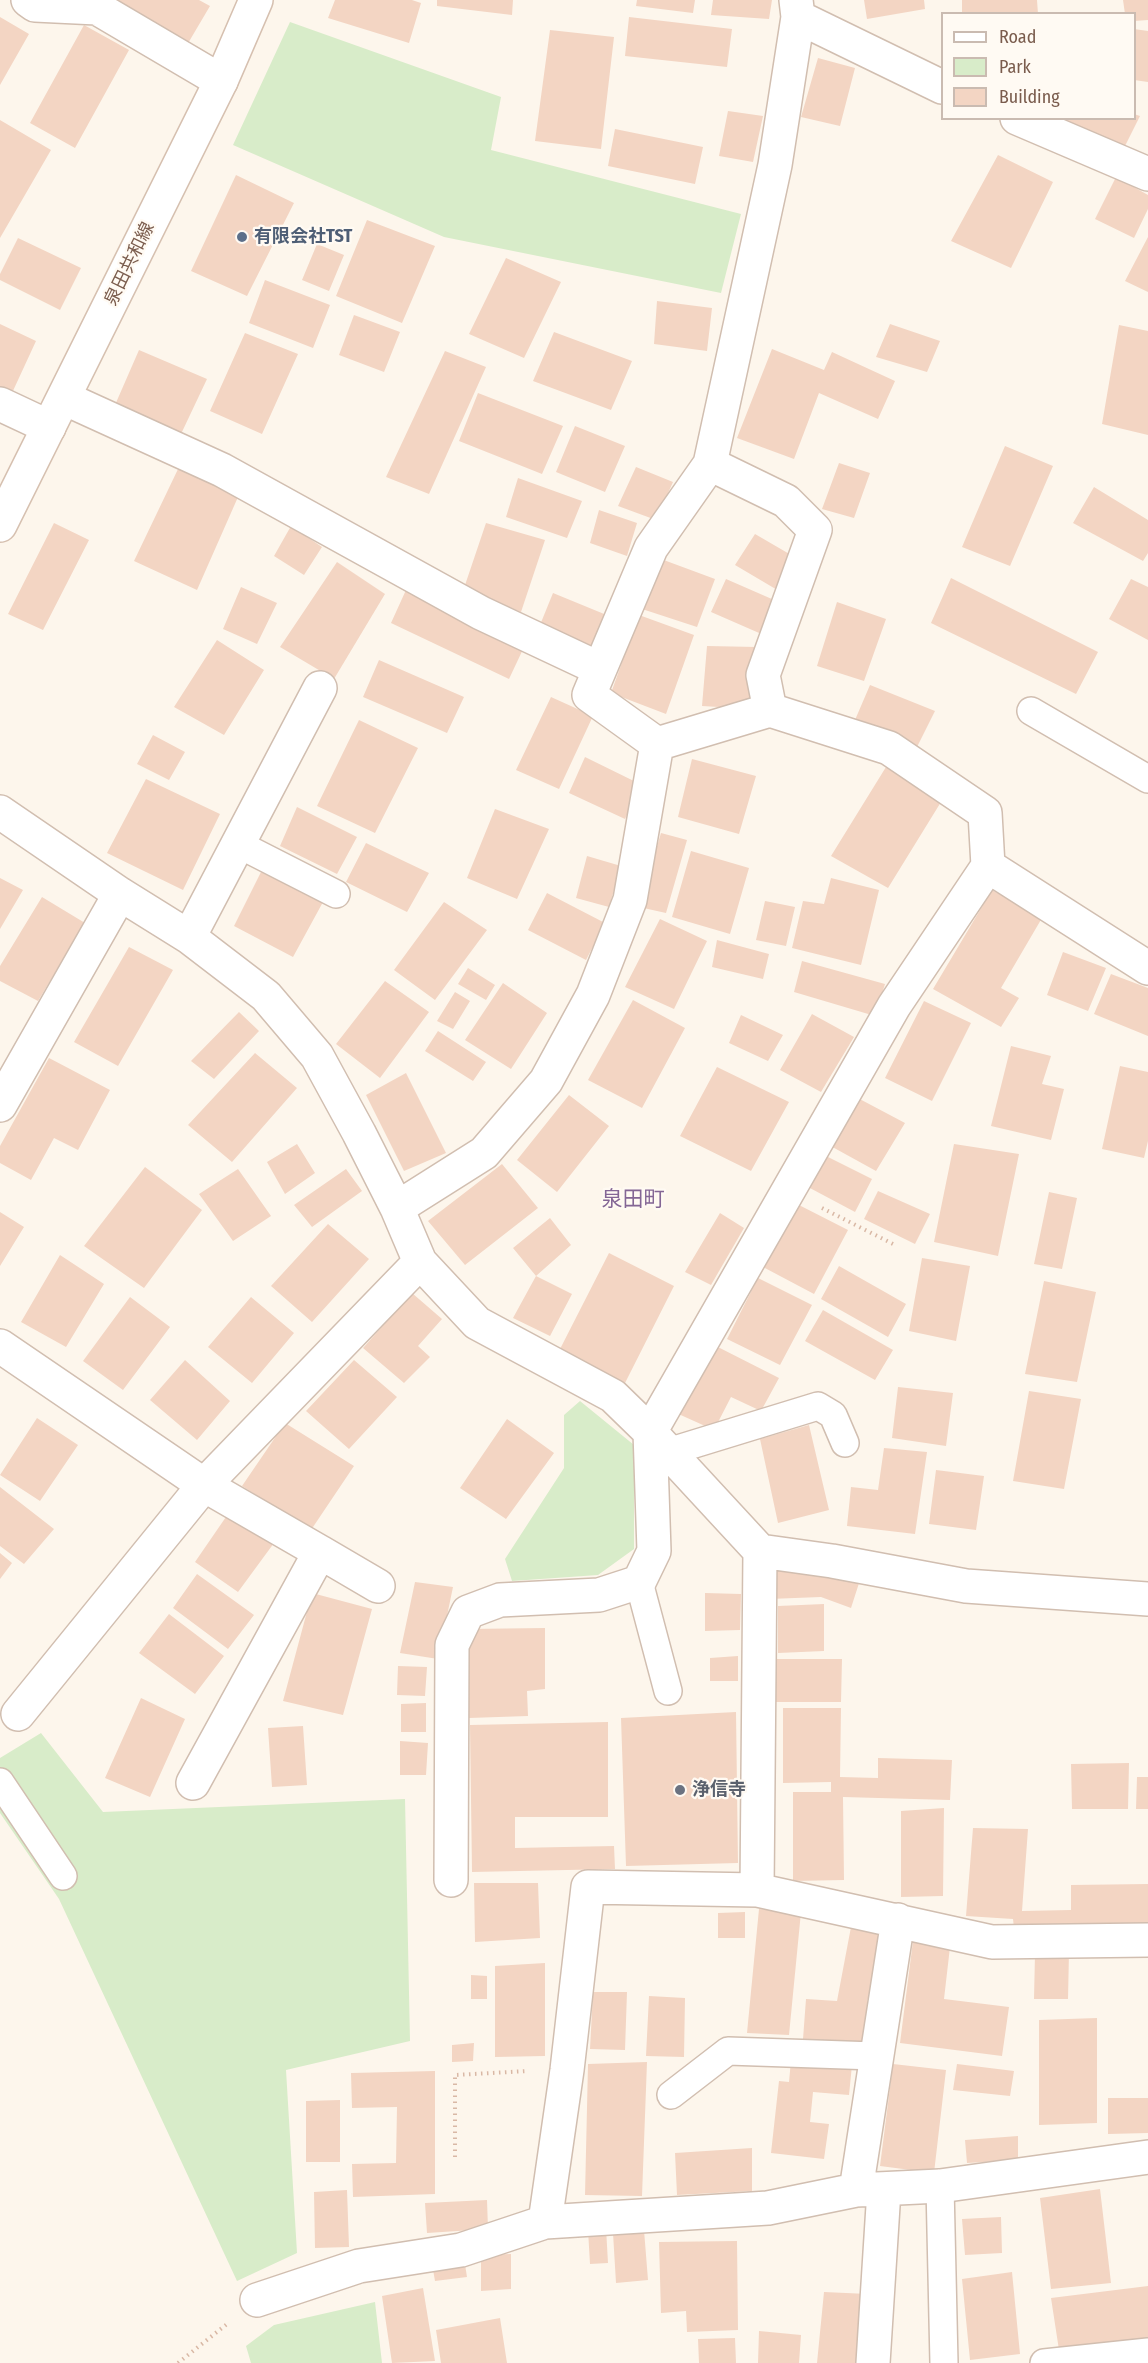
<!DOCTYPE html>
<meta charset="utf-8">
<style>
body{margin:0}
#map{position:relative;width:1148px;height:2363px;overflow:hidden;background:#fdf6ec;font-family:"Fira Sans Condensed",sans-serif}
canvas{display:block}
.legend{position:absolute;left:941px;top:12px;width:195px;height:108px;box-sizing:border-box;background:#fffaf3;border:2px solid #cabbb1;margin:0;padding:8px 10px;list-style:none;font-size:18px;color:#7a5c4d}
.legend li{display:flex;align-items:center;gap:12px;height:30px}
.legend b{width:30px;border:2px solid #cabbb1}
</style>
<div id="map">
<canvas width="1148" height="2363"></canvas>
<ul class="legend">
<li><b style="height:8px;background:#fff"></b>Road</li>
<li><b style="height:16px;background:#d8ecc9"></b>Park</li>
<li><b style="height:16px;background:#f3d5c3"></b>Building</li>
</ul>
</div>
<script>
const ctx = document.querySelector('canvas').getContext('2d');
ctx.lineJoin = 'round';
function fillPath(path, color) {
  ctx.fillStyle = color;
  ctx.fill(path, 'evenodd');
}
function poly(rows) {
  const path = new Path2D();
  for (const r of rows) {
    path.moveTo(r[0], r[1]);
    for (let i = 2; i < r.length; i += 2) path.lineTo(r[i], r[i + 1]);
  }
  return path;
}
function strokePath(path, color, width, dash) {
  ctx.strokeStyle = color;
  ctx.lineWidth = width;
  ctx.lineCap = dash ? 'butt' : 'round';
  ctx.setLineDash(dash || []);
  ctx.stroke(path);
}
function label(font, color, halo, rows, align = 'center') {
  ctx.font = font + ' "Fira Sans Condensed","Noto Sans JP",sans-serif';
  ctx.lineWidth = 4.5;
  ctx.setLineDash([]);
  ctx.textBaseline = 'middle';
  ctx.strokeStyle = halo;
  ctx.fillStyle = color;
  for (const [text, x, y, turn = 0] of rows) {
    ctx.save();
    ctx.translate(x, y);
    ctx.rotate((+turn || 0) * Math.PI / 180);
    ctx.textAlign = isNaN(turn) ? turn : align;
    if (halo) ctx.strokeText(text, 0, 0);
    ctx.fillText(text, 0, 0);
    ctx.restore();
  }
}
const green = poly([
 [290,22,501,97,491,150,741,214,721,293,444,237,233,145],
 [580,1401,634,1445,634,1549,598,1575,512,1581,505,1559,564,1468,564,1415],
 [41,1733,103,1812,405,1799,410,2041,286,2070,297,2253,237,2281,59,1899,0,1813,0,1758],
 [375,2302,382,2363,251,2363,246,2346,274,2325]
]);
const building = poly([
 [112,0,199,0,210,6,187,45],
 [335,0,412,0,421,3,409,43,328,18],
 [437,0,513,0,512,15,437,6],
 [637,0,695,0,693,13,636,6],
 [713,0,772,0,769,19,711,15],
 [864,0,924,0,925,9,867,19],
 [962,0,1037,0,1038,14,962,14],
 [1123,0,1148,0,1148,20,1134,21,1134,14,1125,14],
 [0,17,29,34,0,85],
 [629,17,732,29,727,67,625,56],
 [84,25,129,50,75,148,30,123],
 [1134,29,1148,31,1148,82,1134,80],
 [550,30,614,37,601,149,535,141],
 [818,58,855,68,840,126,801,117],
 [728,111,763,116,753,162,719,156],
 [1134,114,1140,116,1123,150,1055,118,1134,118],
 [0,120,51,150,0,238],
 [615,129,703,147,695,184,608,166],
 [998,155,1053,182,1011,268,951,241],
 [236,175,294,203,247,296,191,271],
 [1116,177,1148,195,1148,209,1134,238,1095,219],
 [367,220,435,246,402,323,336,296],
 [1148,237,1148,292,1125,281],
 [18,238,81,268,60,310,0,280,0,274],
 [317,244,344,255,329,291,302,280],
 [506,258,561,282,524,358,469,334],
 [265,280,330,305,313,348,249,323],
 [657,301,712,308,707,351,654,344],
 [354,315,400,332,384,372,339,355],
 [0,324,36,341,12,393,0,387],
 [890,324,940,341,927,372,876,357],
 [1119,325,1148,331,1148,435,1102,424],
 [554,332,632,361,611,410,533,381],
 [245,333,298,354,262,434,210,411],
 [772,349,824,370,832,352,895,381,878,419,819,393,794,459,737,438],
 [139,350,207,379,181,434,115,405],
 [445,351,486,367,429,494,386,477],
 [478,393,563,426,542,474,459,441],
 [575,426,625,446,605,492,556,472],
 [1005,446,1053,466,1010,566,962,547],
 [839,463,870,473,854,518,822,509],
 [179,467,238,497,197,590,134,561],
 [636,467,673,482,656,520,618,506],
 [518,478,582,501,567,538,506,517],
 [1094,487,1148,520,1148,553,1143,561,1073,523],
 [599,510,637,523,627,556,590,543],
 [54,523,89,540,43,630,8,614],
 [486,523,545,540,521,612,463,591],
 [291,526,322,547,304,575,274,556],
 [755,534,798,559,779,591,735,565],
 [661,559,715,579,697,627,642,609],
 [337,562,385,594,334,679,280,647],
 [951,578,1098,652,1076,694,931,623],
 [726,579,781,603,766,636,711,612],
 [1131,579,1148,587,1148,640,1109,619],
 [241,587,277,603,257,644,223,629],
 [406,590,525,645,509,679,391,623],
 [553,593,609,616,595,647,540,625],
 [837,602,886,619,864,681,817,666],
 [639,615,694,635,666,714,611,693],
 [217,640,264,670,224,735,174,707],
 [707,646,757,647,752,709,702,706],
 [379,660,464,697,447,733,363,697],
 [870,685,935,711,917,747,855,720],
 [551,697,593,716,559,789,516,770],
 [359,720,418,748,375,833,317,806],
 [153,735,185,752,169,780,137,764],
 [585,757,642,785,625,819,569,793],
 [692,759,756,776,739,834,678,817],
 [886,767,941,802,888,888,831,856],
 [146,779,220,814,183,890,107,853],
 [297,807,357,837,337,874,280,846],
 [495,809,549,829,517,899,467,878],
 [661,833,687,840,666,913,639,907],
 [366,843,429,873,407,912,346,882],
 [691,851,749,868,730,934,672,917],
 [587,856,621,866,609,907,576,898],
 [261,872,323,902,293,957,234,926],
 [0,878,23,890,0,929],
 [831,878,879,890,861,965,792,948,803,901,824,904],
 [992,890,1042,918,1001,988,1019,998,1001,1027,933,989],
 [547,893,605,923,586,960,528,930],
 [42,897,85,923,38,1001,0,981,0,966],
 [765,901,795,907,786,946,756,940],
 [444,902,487,930,435,1000,394,970],
 [660,919,707,941,674,1009,625,987],
 [717,940,769,954,763,979,712,967],
 [129,947,173,970,118,1066,74,1042],
 [1063,952,1106,968,1088,1011,1047,995],
 [802,961,885,984,875,1016,794,992],
 [468,968,495,985,486,1000,458,984],
 [1111,974,1148,988,1148,1036,1094,1014],
 [385,981,429,1012,380,1078,336,1044],
 [503,983,547,1013,511,1069,465,1040],
 [455,992,470,1001,453,1029,437,1021],
 [633,1000,685,1028,642,1108,588,1080],
 [924,1001,971,1023,932,1101,885,1078],
 [239,1012,259,1031,214,1079,191,1061],
 [812,1014,854,1037,821,1092,780,1070],
 [741,1015,783,1035,768,1061,729,1043],
 [438,1031,486,1062,473,1081,425,1051],
 [1011,1046,1051,1056,1042,1084,1064,1089,1051,1140,991,1126],
 [255,1053,297,1088,232,1162,188,1125],
 [49,1058,110,1090,78,1150,54,1138,31,1180,0,1163,0,1146],
 [1120,1066,1148,1072,1148,1141,1144,1158,1102,1149],
 [717,1067,789,1102,751,1171,680,1136],
 [406,1073,446,1153,404,1171,366,1095],
 [569,1095,609,1126,557,1192,517,1160],
 [854,1096,905,1123,876,1171,827,1144],
 [297,1144,315,1173,285,1194,267,1162],
 [954,1144,1019,1154,998,1256,934,1242],
 [824,1155,872,1179,855,1212,808,1187],
 [502,1164,538,1208,465,1265,428,1221],
 [145,1167,202,1210,144,1288,84,1246],
 [238,1169,271,1216,233,1241,199,1194],
 [346,1169,362,1191,312,1227,294,1205],
 [878,1191,930,1214,915,1244,864,1219],
 [1049,1192,1077,1198,1062,1269,1034,1264],
 [797,1204,848,1230,814,1294,763,1267],
 [0,1212,24,1227,0,1266],
 [720,1213,744,1228,711,1285,685,1272],
 [550,1218,571,1245,536,1276,513,1248],
 [328,1224,369,1259,312,1322,271,1286],
 [609,1253,674,1286,625,1383,559,1351],
 [60,1255,104,1284,66,1347,21,1322],
 [922,1258,970,1266,956,1341,909,1331],
 [839,1266,906,1304,888,1337,821,1299],
 [536,1276,572,1294,550,1336,513,1318],
 [758,1278,812,1305,780,1365,727,1339],
 [1044,1281,1096,1292,1077,1382,1025,1374],
 [412,1293,442,1319,418,1346,430,1357,404,1383,363,1348],
 [130,1297,170,1327,123,1390,83,1361],
 [251,1297,294,1333,252,1383,208,1347],
 [823,1310,893,1350,875,1380,805,1341],
 [710,1343,779,1378,761,1411,731,1397,714,1430,674,1412],
 [185,1360,230,1401,197,1440,150,1400],
 [354,1360,397,1397,349,1449,306,1411],
 [898,1387,953,1393,946,1446,892,1438],
 [1029,1391,1081,1399,1064,1489,1013,1481],
 [37,1418,78,1445,40,1501,0,1475],
 [507,1419,554,1453,506,1519,460,1488],
 [285,1423,354,1466,311,1530,242,1486],
 [809,1425,829,1510,778,1523,760,1439],
 [884,1448,927,1452,915,1534,847,1526,851,1487,878,1490],
 [936,1470,984,1476,976,1530,929,1524],
 [0,1487,54,1529,24,1564,0,1546],
 [228,1514,274,1543,238,1592,195,1562],
 [0,1553,12,1563,0,1579],
 [769,1568,860,1580,851,1608,821,1597,769,1599],
 [197,1574,254,1615,228,1649,173,1608],
 [415,1582,453,1587,438,1659,400,1653],
 [312,1593,372,1609,343,1715,283,1701],
 [705,1593,741,1594,740,1630,705,1631],
 [824,1604,824,1651,778,1653,778,1606],
 [169,1614,224,1656,195,1694,139,1653],
 [545,1628,545,1689,527,1691,528,1716,469,1718,467,1629],
 [738,1656,738,1681,710,1681,710,1658],
 [774,1659,842,1659,841,1702,774,1702],
 [398,1666,427,1667,425,1696,397,1695],
 [141,1698,185,1719,150,1797,105,1778],
 [426,1703,426,1732,401,1732,401,1704],
 [783,1708,841,1708,840,1777,878,1778,878,1758,952,1760,950,1800,843,1797,844,1880,793,1881,793,1792,831,1792,831,1782,783,1783],
 [736,1712,738,1863,626,1866,621,1718],
 [608,1722,608,1817,515,1817,515,1848,614,1846,615,1869,472,1872,470,1725],
 [303,1726,307,1785,272,1787,268,1728],
 [400,1741,428,1743,426,1775,400,1775],
 [1129,1763,1128,1809,1072,1809,1071,1764],
 [1137,1777,1148,1777,1148,1809,1136,1809],
 [944,1808,943,1896,901,1897,901,1811],
 [973,1828,1028,1829,1022,1911,1071,1910,1071,1885,1148,1884,1148,1925,1014,1928,1013,1919,966,1916],
 [474,1883,538,1883,540,1938,475,1942],
 [759,1909,801,1912,789,2035,747,2033],
 [745,1912,745,1938,718,1938,718,1913],
 [851,1927,881,1934,867,2003,865,2042,803,2039,806,1999,837,2001],
 [913,1941,950,1947,944,1999,1009,2007,1002,2056,900,2043],
 [1069,1952,1068,1999,1034,1999,1035,1954],
 [545,1963,545,2056,495,2057,495,1966],
 [471,1975,487,1976,487,1999,471,1999],
 [593,1992,627,1992,625,2050,590,2049],
 [649,1996,685,1998,684,2057,646,2056],
 [1097,2018,1097,2123,1039,2125,1039,2020],
 [474,2043,473,2061,452,2062,452,2045],
 [791,2060,852,2065,849,2095,813,2092,810,2122,829,2124,824,2159,771,2153,779,2081,789,2082],
 [647,2062,642,2196,585,2195,588,2064],
 [893,2064,946,2070,934,2173,880,2166],
 [957,2064,1014,2071,1010,2096,953,2090],
 [435,2071,435,2194,353,2197,352,2164,396,2163,397,2107,352,2108,351,2073],
 [1108,2098,1148,2098,1148,2133,1108,2134],
 [340,2100,340,2162,306,2162,306,2101],
 [1018,2136,1018,2160,967,2163,965,2140],
 [752,2148,752,2191,677,2195,675,2153],
 [1100,2189,1111,2283,1051,2289,1040,2198],
 [347,2190,349,2247,315,2248,314,2192],
 [487,2200,488,2229,427,2233,425,2203],
 [1001,2217,1002,2253,965,2255,962,2219],
 [606,2228,608,2263,590,2264,588,2230],
 [644,2230,648,2280,616,2283,613,2233],
 [737,2241,738,2330,687,2332,686,2311,661,2313,659,2242],
 [511,2254,511,2289,481,2291,481,2255],
 [464,2258,467,2277,435,2281,432,2264],
 [1012,2272,1020,2354,970,2360,962,2279],
 [1148,2286,1148,2340,1059,2350,1051,2298],
 [423,2288,435,2361,392,2363,382,2296],
 [824,2292,868,2294,863,2363,817,2363],
 [500,2318,507,2363,441,2363,436,2330],
 [759,2331,801,2335,799,2363,758,2363],
 [735,2338,736,2363,699,2363,698,2339]
]);
const path = poly([
 [822,1208,893,1244],
 [455,2157,455,2075,528,2071],
 [178,2363,227,2324]
]);
const lane = poly([
 [1031,711,1148,779],
 [238,844,336,894],
 [668,1452,818,1406,833,1415,845,1443],
 [639,1582,668,1691],
 [0,1782,63,1876],
 [671,2095,728,2051,875,2056],
 [940,2186,944,2363],
 [1044,2363,1148,2352]
]);
const street = poly([
 [28,0,35,5,97,8,221,81],
 [796,0,798,17,775,165,710,464,786,501,815,530,763,675,770,710,889,748,985,813,988,866,1148,968],
 [798,17,942,87],
 [1017,118,1148,174],
 [64,398,222,470,481,613,600,669],
 [0,404,49,427],
 [657,744,589,695,651,548,710,464],
 [0,812,120,894,189,937,266,996,317,1056,359,1133,397,1208,420,1262,477,1323,613,1396,650,1432,760,1551,832,1561,966,1586,1148,1599],
 [189,937,320,688],
 [0,1105,120,894],
 [397,1208,484,1153,546,1081,593,995,630,900,657,744,770,710],
 [0,1346,204,1485,420,1262],
 [320,1552,378,1586],
 [18,1714,204,1485,320,1552,193,1783],
 [451,1880,452,1645,468,1612,500,1600,599,1595,639,1582,654,1551,650,1432,894,1006,988,866],
 [757,1890,992,1942,1148,1940],
 [856,2190,898,1920],
 [545,2222,567,2070,588,1887,757,1890,760,1551],
 [257,2300,359,2266,461,2250,545,2222,768,2208,856,2190,940,2186,1148,2157],
 [873,2363,884,2190]
]);
const secondary = poly([
 [0,525,221,81,256,0]
]);
const markers = [
 [242,237,6,"#5c6f8a"],
 [680,1790,6,"#6b7280"]
];
const serviceNames = [
 ["有限会社TST",254,237]
];
const streetNames = [
 ["泉田共和線",130,264,-64]
];
const worshipNames = [
 ["浄信寺",692,1790]
];
const quarterNames = [
 ["泉田町",633,1200]
];
fillPath(green, '#d8ecc9');
fillPath(building, '#f3d5c3');
strokePath(lane, '#d1beb0', 30);
strokePath(street, '#d1beb0', 36);
strokePath(secondary, '#d6c0b0', 36);
strokePath(path, '#d9b8a5', 4, [1.5, 4.5]);
strokePath(lane, '#fff', 27);
strokePath(street, '#fff', 33);
strokePath(secondary, '#fff', 33);
for (const [x, y, r, color] of markers) {
  const dot = new Path2D();
  dot.arc(x, y, r, 0, 2 * Math.PI);
  ctx.fillStyle = color;
  ctx.fill(dot);
  strokePath(dot, '#fffaf3', 2);
}
label('bold 18px', '#4e5e75', '#fffaf3', serviceNames, 'left');
label('18px', '#7a5c4d', '#fffaf3', streetNames);
label('bold 18px', '#5b616d', '#fffaf3', worshipNames, 'left');
label('21px', '#846695', '#fffaf3', quarterNames);
</script>
